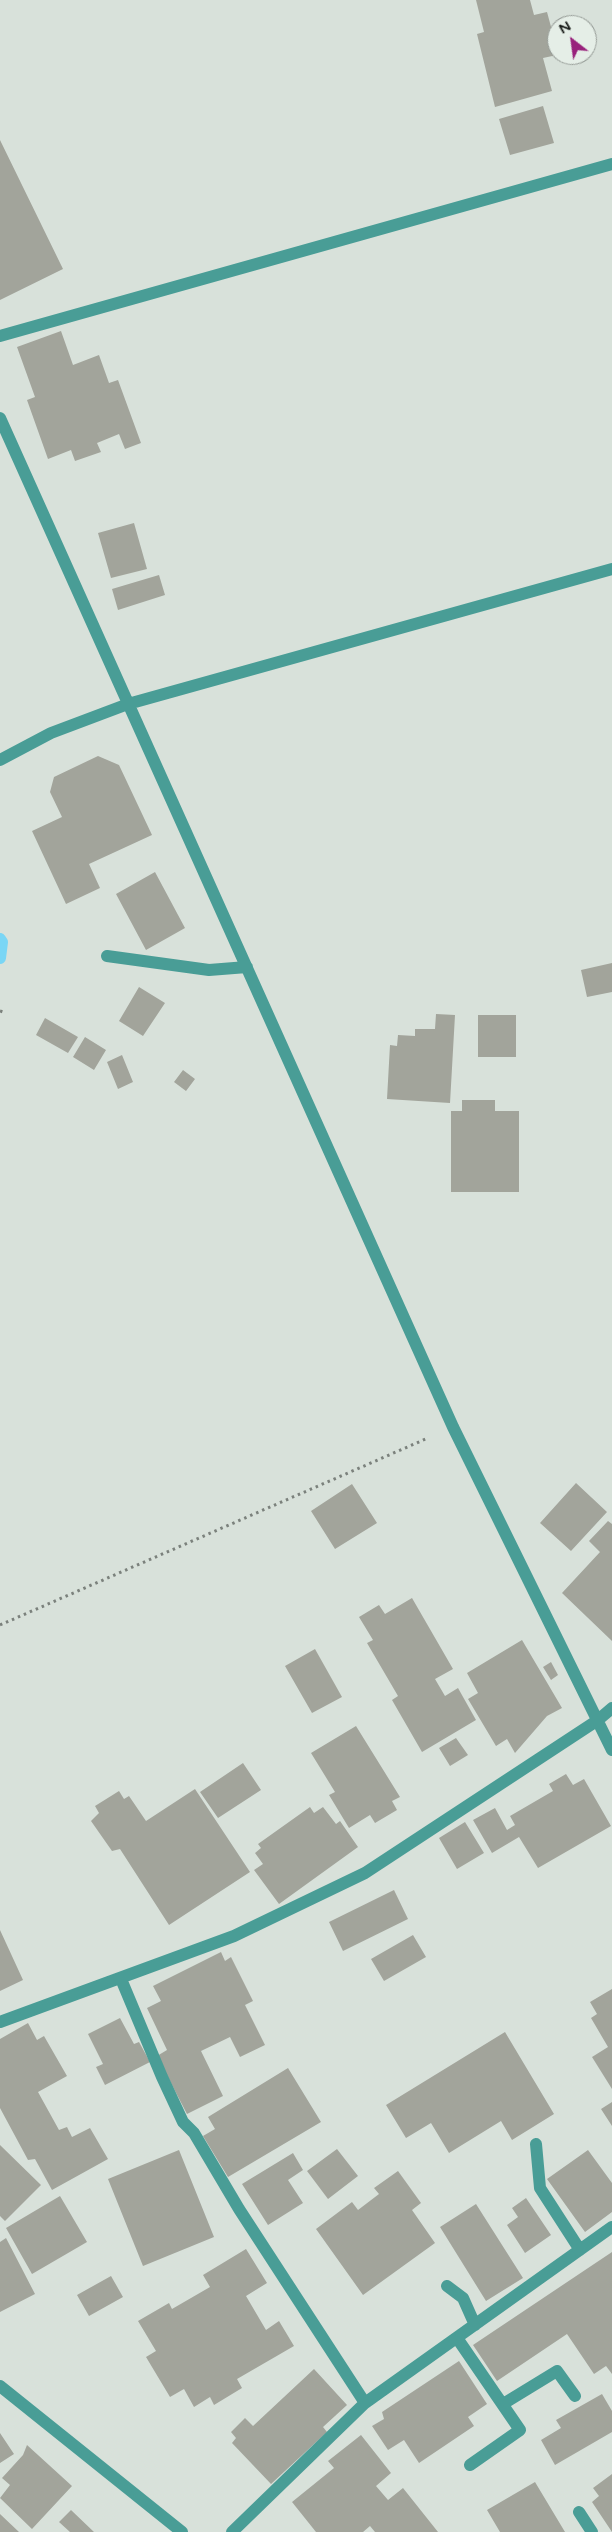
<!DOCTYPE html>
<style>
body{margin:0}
#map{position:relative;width:612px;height:2532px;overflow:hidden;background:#d8e1da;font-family:"Varela Round",sans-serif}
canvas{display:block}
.north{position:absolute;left:547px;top:15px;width:50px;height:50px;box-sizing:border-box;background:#e5eee7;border:1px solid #939994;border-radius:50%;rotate:330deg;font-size:14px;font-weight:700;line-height:20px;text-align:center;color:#171a17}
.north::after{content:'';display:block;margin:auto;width:18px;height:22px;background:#98217c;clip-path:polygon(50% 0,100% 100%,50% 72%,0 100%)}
</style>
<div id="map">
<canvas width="612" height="2532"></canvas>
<div class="north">N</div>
</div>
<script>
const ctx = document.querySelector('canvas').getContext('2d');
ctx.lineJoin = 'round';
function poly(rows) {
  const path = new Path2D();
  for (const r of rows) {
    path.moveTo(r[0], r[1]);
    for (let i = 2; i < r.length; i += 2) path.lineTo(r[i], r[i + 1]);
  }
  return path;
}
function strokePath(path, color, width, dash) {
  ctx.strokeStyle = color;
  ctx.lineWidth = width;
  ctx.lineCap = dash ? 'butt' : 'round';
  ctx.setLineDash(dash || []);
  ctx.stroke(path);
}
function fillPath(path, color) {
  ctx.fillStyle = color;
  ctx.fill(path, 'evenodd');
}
const stream = poly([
 [0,939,2,942,0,958]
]);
const building = poly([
 [476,0,530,0,534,15,547,12,557,49,557,55,543,58,552,91,495,107,477,34,484,32],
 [543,106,554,143,510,155,499,119],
 [0,140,63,269,0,300],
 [61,331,73,365,99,355,109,383,118,380,141,443,125,449,119,434,97,443,101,452,75,461,71,450,48,459,27,400,35,397,17,347],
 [134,523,147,569,111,578,98,533],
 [159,575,165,595,118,610,112,589],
 [98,756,119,765,152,835,89,864,100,888,66,904,32,831,62,817,50,792,54,777],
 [155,872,185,928,146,950,116,894],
 [612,963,612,992,587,997,581,970],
 [139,987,165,1003,143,1036,119,1021],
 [436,1014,455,1015,450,1103,387,1099,390,1045,397,1046,398,1035,415,1036,415,1029,435,1029],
 [478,1015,516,1015,516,1057,478,1057],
 [45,1018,78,1037,68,1053,36,1035],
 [85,1037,106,1050,94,1070,73,1057],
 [122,1055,133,1082,118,1089,107,1062],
 [183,1070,195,1079,186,1091,174,1082],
 [462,1100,495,1100,495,1111,519,1111,519,1192,451,1192,451,1111,462,1111],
 [576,1483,607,1512,571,1551,540,1523],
 [352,1484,377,1523,335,1549,311,1511],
 [608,1521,612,1524,612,1641,562,1593,600,1552,589,1541],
 [412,1598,453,1669,435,1679,445,1696,458,1688,476,1720,422,1752,392,1700,398,1696,367,1643,373,1640,359,1617,379,1605,385,1614],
 [522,1640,562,1708,547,1716,515,1753,507,1739,496,1746,468,1699,478,1693,467,1673],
 [315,1649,342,1697,312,1713,285,1666],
 [551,1662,558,1675,551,1680,543,1667],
 [356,1726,400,1797,392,1801,397,1810,375,1823,370,1815,349,1828,329,1795,335,1792,311,1753],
 [456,1738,468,1755,450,1766,439,1748],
 [243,1763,261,1790,218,1818,200,1792],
 [566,1774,573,1785,584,1779,611,1826,538,1868,519,1837,492,1853,473,1820,495,1808,507,1830,515,1825,510,1816,553,1791,549,1784],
 [195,1789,250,1872,169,1925,120,1849,112,1851,91,1821,99,1813,95,1806,119,1791,124,1799,129,1796,146,1821],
 [310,1807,314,1813,323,1807,336,1824,340,1821,358,1847,279,1904,254,1870,263,1864,255,1853,261,1848,258,1844],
 [465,1822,484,1853,457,1869,439,1838],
 [394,1890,408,1919,343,1951,329,1922],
 [0,1930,23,1980,0,1991],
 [413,1935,426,1957,384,1981,371,1959],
 [221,1952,225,1961,231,1957,253,2001,245,2005,265,2045,240,2057,230,2037,201,2051,223,2096,187,2114,157,2056,167,2050,147,2008,161,2001,153,1986],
 [612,1989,612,2089,592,2057,608,2047,591,2018,597,2014,590,2002],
 [120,2018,134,2044,139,2042,150,2062,105,2085,96,2067,103,2064,88,2034],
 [28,2023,37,2040,44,2036,67,2076,38,2092,59,2130,67,2127,72,2137,90,2128,108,2159,52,2190,35,2159,28,2160,0,2108,0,2039],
 [505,2032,554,2114,512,2140,501,2121,449,2153,431,2123,406,2138,386,2105],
 [288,2068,321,2122,228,2177,203,2136,215,2129,208,2117],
 [612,2102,612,2126,601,2109],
 [0,2145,41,2185,5,2221,0,2216],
 [337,2149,358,2176,328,2199,307,2171],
 [179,2150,214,2237,143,2266,108,2179],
 [588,2150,612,2183,612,2212,585,2232,547,2179],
 [293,2153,303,2170,288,2180,303,2203,268,2225,242,2184],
 [398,2171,421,2203,412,2210,435,2243,363,2295,316,2229,352,2202,358,2210,379,2194,374,2188],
 [60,2196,87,2242,32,2274,6,2228],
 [526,2198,551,2235,525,2253,507,2225,518,2217,512,2208],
 [476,2204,523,2278,486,2301,440,2227],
 [6,2238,35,2294,0,2312,0,2242],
 [246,2249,267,2283,246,2296,266,2330,279,2321,294,2346,237,2379,242,2388,214,2405,210,2397,194,2407,184,2389,170,2397,146,2357,156,2351,138,2321,169,2303,172,2309,210,2287,203,2275],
 [612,2252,612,2374,606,2366,594,2374,567,2334,497,2381,473,2345],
 [111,2276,123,2297,89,2316,77,2295],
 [459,2361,487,2404,468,2417,474,2426,419,2463,404,2440,388,2450,372,2426,384,2419,382,2412],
 [314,2369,347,2405,323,2427,327,2432,271,2484,232,2443,236,2438,231,2432,245,2418,253,2426],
 [602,2394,612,2411,612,2432,555,2465,541,2440,561,2428,556,2420],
 [0,2433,14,2454,0,2463],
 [361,2435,391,2473,376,2486,388,2500,403,2488,438,2532,375,2532,370,2526,363,2532,316,2532,292,2502,334,2468,328,2461],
 [27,2445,72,2486,32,2529,0,2498,10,2485,2,2478,23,2455],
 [612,2474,612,2532,592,2502,599,2496,593,2488],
 [535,2482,565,2532,500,2532,487,2510],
 [71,2510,94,2532,70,2532,59,2522],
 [0,2514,19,2532,0,2532]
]);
const path = poly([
 [0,1011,3,1012],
 [0,1625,428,1438]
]);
const minor = poly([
 [0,336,612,164],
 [0,418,453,1427,612,1750],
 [0,760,51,733,128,704,612,569],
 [107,956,209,970,247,967],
 [121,1979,162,2077,183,2122,194,2133,239,2209,365,2403],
 [0,2022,234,1936,365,1873,598,1720,612,1708],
 [536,2144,540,2188,580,2250],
 [447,2286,463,2298,475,2325],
 [457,2338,520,2430,470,2465],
 [0,2386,182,2532],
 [503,2404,557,2371,575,2396],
 [579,2512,592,2532],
 [232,2532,365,2403,612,2227]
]);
strokePath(stream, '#7ad6f5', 12);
fillPath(building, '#a2a49b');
strokePath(path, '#7b817c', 3, [2.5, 4]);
strokePath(minor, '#499d96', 12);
</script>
